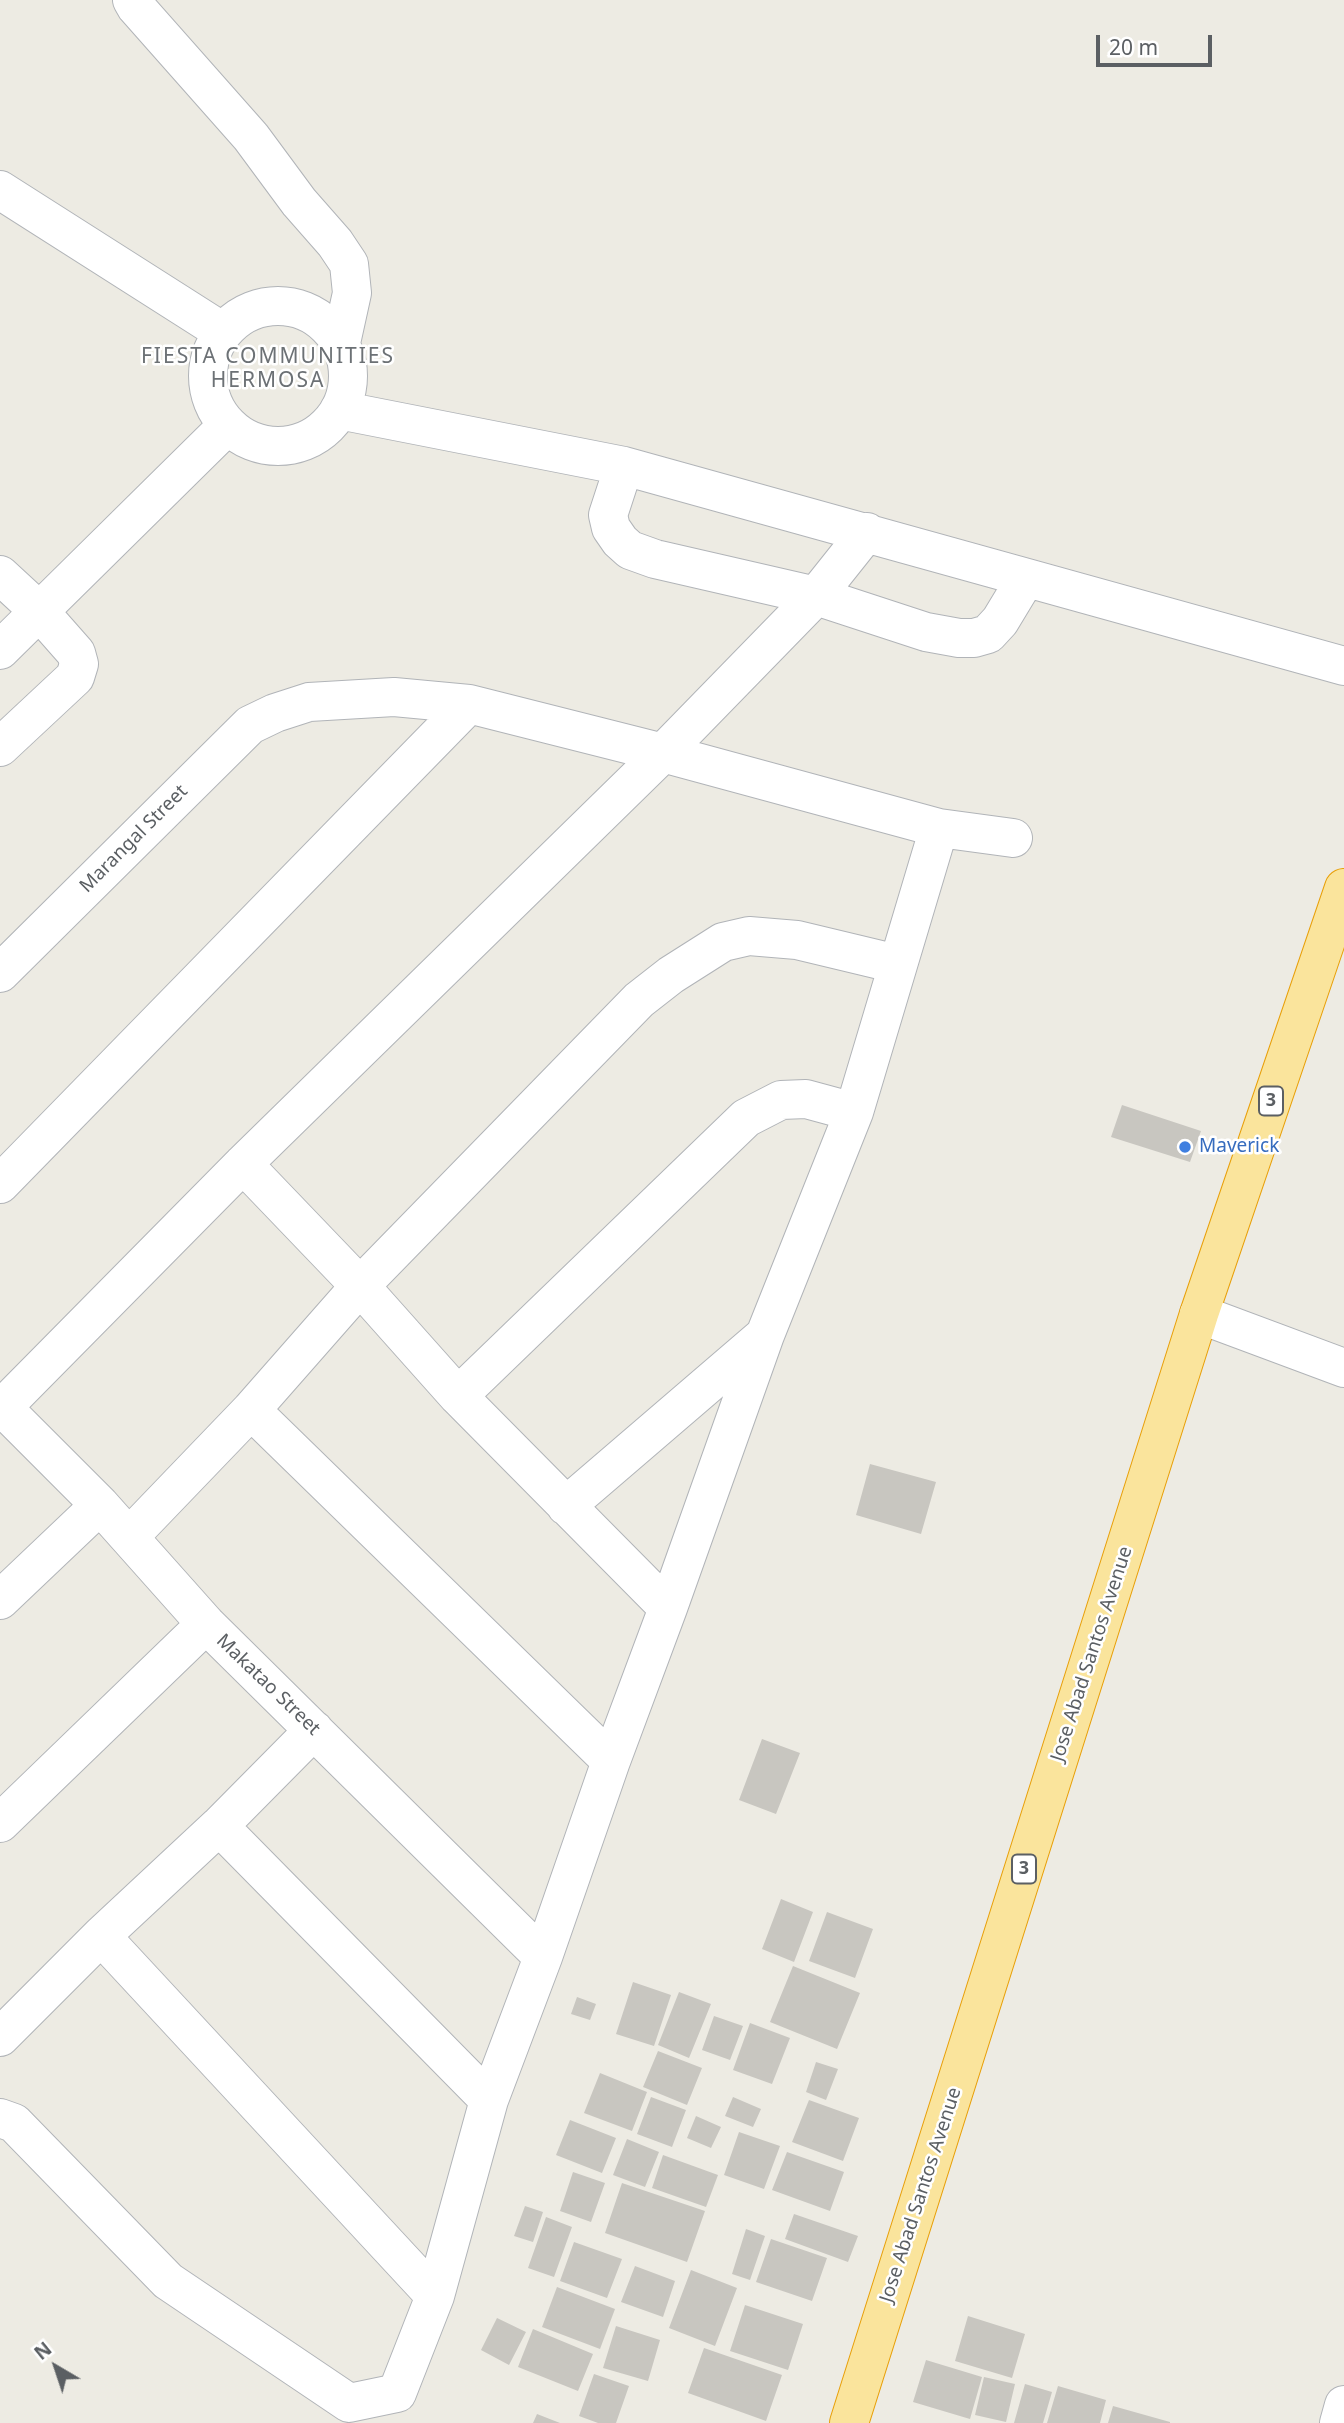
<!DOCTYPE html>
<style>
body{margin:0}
#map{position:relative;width:1344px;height:2423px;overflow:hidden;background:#edebe3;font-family:"Noto Sans",sans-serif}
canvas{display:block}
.north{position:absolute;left:21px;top:2332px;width:70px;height:70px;-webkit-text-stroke:5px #fff;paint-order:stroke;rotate:321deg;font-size:19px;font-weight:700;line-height:28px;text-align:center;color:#5b5f63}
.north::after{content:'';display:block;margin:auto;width:24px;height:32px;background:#5b5f63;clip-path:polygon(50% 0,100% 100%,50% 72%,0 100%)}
.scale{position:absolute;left:1096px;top:35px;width:116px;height:32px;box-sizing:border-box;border:4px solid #5b5f63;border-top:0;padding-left:9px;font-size:21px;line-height:24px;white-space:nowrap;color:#5b5f63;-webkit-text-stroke:5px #fff;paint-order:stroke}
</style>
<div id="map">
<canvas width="1344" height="2423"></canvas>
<div class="north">N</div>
<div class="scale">20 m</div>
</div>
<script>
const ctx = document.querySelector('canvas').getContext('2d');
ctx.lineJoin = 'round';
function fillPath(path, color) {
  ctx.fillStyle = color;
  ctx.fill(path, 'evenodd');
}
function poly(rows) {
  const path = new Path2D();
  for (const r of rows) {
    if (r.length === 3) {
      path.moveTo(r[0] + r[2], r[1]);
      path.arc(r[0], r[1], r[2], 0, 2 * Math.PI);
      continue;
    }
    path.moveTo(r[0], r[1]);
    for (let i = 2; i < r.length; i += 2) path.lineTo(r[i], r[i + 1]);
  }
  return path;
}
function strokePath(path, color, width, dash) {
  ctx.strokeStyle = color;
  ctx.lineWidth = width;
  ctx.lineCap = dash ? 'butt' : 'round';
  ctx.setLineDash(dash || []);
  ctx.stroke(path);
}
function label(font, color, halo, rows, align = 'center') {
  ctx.font = font + ' "Noto Sans",sans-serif';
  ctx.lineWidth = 5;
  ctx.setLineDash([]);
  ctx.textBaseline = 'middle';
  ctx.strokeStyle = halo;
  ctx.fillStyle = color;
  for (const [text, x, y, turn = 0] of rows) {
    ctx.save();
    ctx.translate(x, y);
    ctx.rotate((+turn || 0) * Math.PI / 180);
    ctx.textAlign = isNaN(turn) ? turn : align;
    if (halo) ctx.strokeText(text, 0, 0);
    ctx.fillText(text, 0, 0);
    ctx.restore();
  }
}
const building = poly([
 [1122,1105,1201,1131,1190,1162,1111,1137],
 [870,1464,936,1482,921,1534,856,1515],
 [762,1739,800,1753,776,1814,739,1800],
 [781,1899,813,1912,794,1962,762,1949],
 [827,1912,873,1929,855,1978,809,1961],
 [793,1966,860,1993,837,2049,770,2022],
 [633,1982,671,1995,654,2046,616,2034],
 [679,1992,711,2004,689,2058,658,2045],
 [577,1997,596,2004,590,2020,571,2014],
 [714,2016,743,2026,730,2060,702,2050],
 [750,2023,790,2038,772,2084,733,2070],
 [658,2051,702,2068,687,2105,643,2087],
 [816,2062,838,2069,826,2100,806,2092],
 [600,2073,647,2092,632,2131,584,2113],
 [651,2097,686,2110,672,2147,637,2134],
 [733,2097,761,2109,753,2127,725,2116],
 [809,2100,859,2118,843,2161,792,2142],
 [696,2116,721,2127,711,2148,687,2138],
 [570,2120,616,2138,602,2173,556,2155],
 [739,2132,780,2146,764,2189,724,2175],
 [627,2139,659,2152,645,2187,613,2175],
 [787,2152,844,2172,830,2211,772,2190],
 [663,2155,718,2175,706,2207,652,2188],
 [573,2172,605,2183,591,2222,560,2211],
 [622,2183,705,2211,687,2262,605,2233],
 [525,2206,543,2212,533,2242,514,2236],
 [794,2214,858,2236,848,2262,785,2239],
 [546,2217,572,2227,554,2277,528,2268],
 [746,2229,765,2236,750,2280,732,2274],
 [771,2239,827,2258,812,2301,756,2282],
 [574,2242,622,2259,607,2298,560,2281],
 [635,2266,675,2281,663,2317,621,2302],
 [691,2270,737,2288,715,2346,669,2328],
 [557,2287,615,2309,600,2349,542,2327],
 [745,2305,803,2324,788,2370,730,2351],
 [968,2316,1025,2334,1012,2378,955,2361],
 [497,2318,526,2332,509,2365,481,2350],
 [616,2326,660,2340,648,2381,603,2368],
 [533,2329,593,2354,578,2391,518,2367],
 [704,2348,782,2375,766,2421,688,2393],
 [926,2360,982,2377,970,2419,913,2402],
 [594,2374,629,2386,616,2423,598,2423,579,2416],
 [984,2377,1015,2384,1006,2422,975,2415],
 [1025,2384,1052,2392,1043,2423,1014,2423],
 [1058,2386,1106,2400,1100,2423,1047,2423],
 [1113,2406,1170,2422,1170,2423,1108,2423],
 [537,2414,560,2423,533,2423]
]);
const minor = poly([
 [132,0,136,7,251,137,299,202,335,243,349,264,352,293,341,343],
 [0,190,223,332],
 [278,376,70],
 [339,410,624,466,1344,666],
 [624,466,608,515,611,528,620,541,630,550,655,559,816,596,926,632,959,638,974,638,988,634,1000,621,1026,578],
 [0,575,39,611,76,653,79,664,75,677,0,747],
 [0,650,227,426],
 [939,828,1013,838],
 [0,973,250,725,275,713,309,702,394,697,469,704,663,753,939,828,854,1112,765,1335,668,1608,611,1761,543,1957,489,2100,435,2296,397,2393,349,2403,168,2281,14,2123,0,2118],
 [243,1164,360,1286,458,1396,668,1608],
 [0,1184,469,704],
 [1199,1314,1344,1368],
 [458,1396,746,1118,781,1100,806,1099,854,1112],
 [0,1405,100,1505,206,1624,543,1957],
 [0,1410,243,1164,663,753,816,596,867,532],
 [251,1410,611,1761],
 [566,1506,764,1336],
 [129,1537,251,1410,360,1286,639,1000,671,975,723,942,749,936,797,940,897,964],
 [0,1600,100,1505],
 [0,1823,206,1624],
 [219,1826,489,2100],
 [101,1936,435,2296],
 [0,2037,101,1936,219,1826,314,1730],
 [1339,2423,1344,2405]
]);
const trunk = poly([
 [849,2423,1199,1314,1344,888]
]);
const markers = [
 [1185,1147,7,"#3f7fe0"]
];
const shields = [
 [1271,1101,24],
 [1024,1869,24]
];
const shieldNames = [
 ["3",1271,1101],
 ["3",1024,1869]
];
const streetNames = [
 ["Marangal Street",134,839,-45],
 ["Jose Abad Santos Avenue",1092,1654,-72],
 ["Makatao Street",268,1685,44],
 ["Jose Abad Santos Avenue",921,2195,-72]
];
const shopNames = [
 ["Maverick",1199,1147]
];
const neighbourhoodNames = [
 ["FIESTA COMMUNITIES",268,357],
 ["HERMOSA",268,381]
];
fillPath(building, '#c8c6c0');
strokePath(minor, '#b1b4b8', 40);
strokePath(trunk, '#e89f08', 40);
strokePath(minor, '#fff', 38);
strokePath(trunk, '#fae49c', 38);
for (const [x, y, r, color] of markers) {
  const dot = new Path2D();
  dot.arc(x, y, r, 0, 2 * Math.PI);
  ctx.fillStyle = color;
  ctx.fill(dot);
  strokePath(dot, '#fff', 2.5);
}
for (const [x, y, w] of shields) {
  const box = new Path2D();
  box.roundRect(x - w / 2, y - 14.5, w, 29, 5);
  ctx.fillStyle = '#fff';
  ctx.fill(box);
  strokePath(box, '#5b5f63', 2);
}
label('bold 18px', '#5b5f63', null, shieldNames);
label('19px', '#5b5f63', '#fff', streetNames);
label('19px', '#366cbe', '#fff', shopNames, 'left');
ctx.letterSpacing = '2px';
label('21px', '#6c7175', '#fff', neighbourhoodNames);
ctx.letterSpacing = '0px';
</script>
